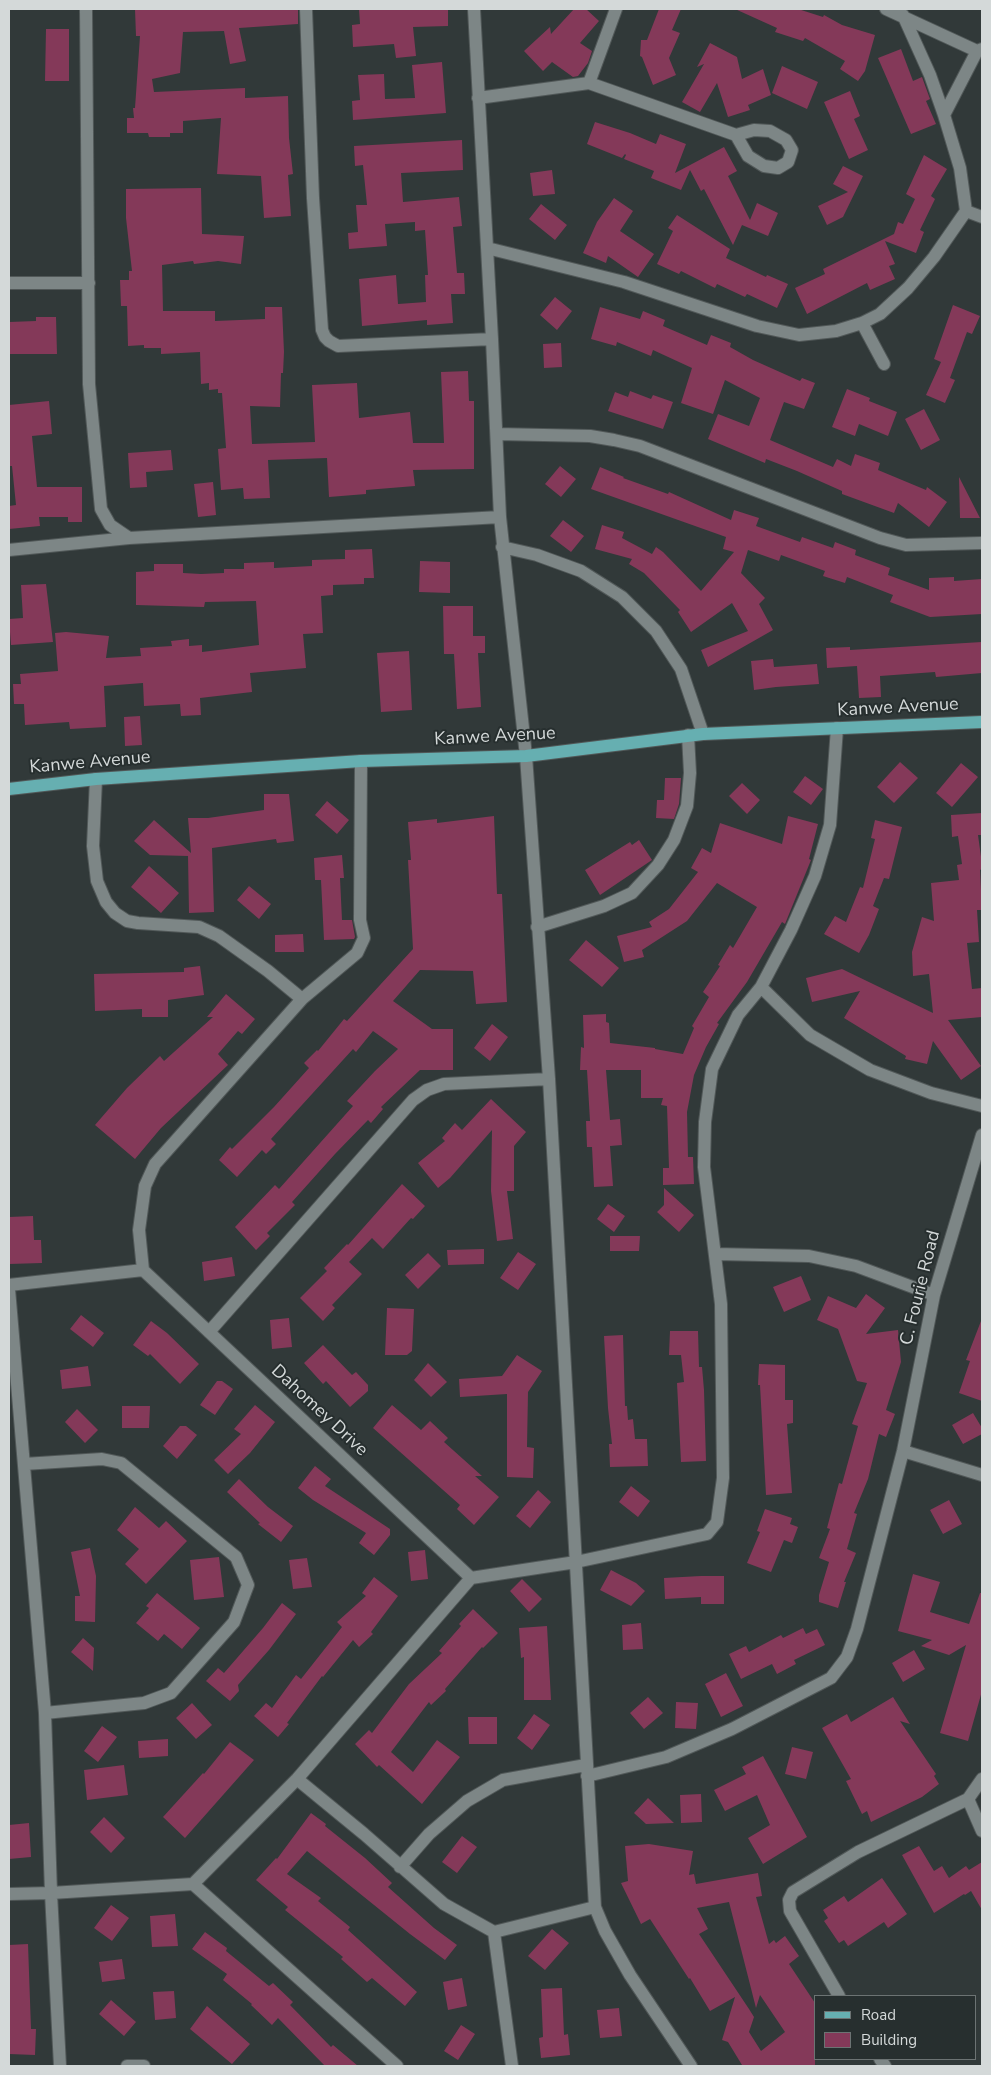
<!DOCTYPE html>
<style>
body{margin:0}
#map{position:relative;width:991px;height:2075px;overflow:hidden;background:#313939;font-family:"Nunito Sans",sans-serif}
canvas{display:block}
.frame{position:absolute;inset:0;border:10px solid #d4d9d9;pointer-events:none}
.legend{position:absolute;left:814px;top:1995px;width:162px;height:65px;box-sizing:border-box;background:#272f2f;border:1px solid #6c7373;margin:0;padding:6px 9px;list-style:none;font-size:15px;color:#d4d9d9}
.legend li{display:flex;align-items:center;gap:10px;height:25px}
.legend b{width:25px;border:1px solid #6c7373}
</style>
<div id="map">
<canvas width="991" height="2075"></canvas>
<div class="frame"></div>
<ul class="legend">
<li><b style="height:6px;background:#66afb1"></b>Road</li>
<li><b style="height:14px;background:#843959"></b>Building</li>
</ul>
</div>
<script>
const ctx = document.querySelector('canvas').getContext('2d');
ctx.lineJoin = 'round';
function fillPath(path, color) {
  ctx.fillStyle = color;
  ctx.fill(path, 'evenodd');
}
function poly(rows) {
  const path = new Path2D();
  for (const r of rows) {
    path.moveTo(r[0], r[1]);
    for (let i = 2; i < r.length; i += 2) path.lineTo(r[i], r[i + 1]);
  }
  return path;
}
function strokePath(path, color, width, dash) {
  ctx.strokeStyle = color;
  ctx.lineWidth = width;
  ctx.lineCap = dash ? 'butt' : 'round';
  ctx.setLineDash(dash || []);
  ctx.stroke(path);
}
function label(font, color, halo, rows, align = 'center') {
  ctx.font = font + ' "Nunito Sans",sans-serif';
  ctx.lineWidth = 4;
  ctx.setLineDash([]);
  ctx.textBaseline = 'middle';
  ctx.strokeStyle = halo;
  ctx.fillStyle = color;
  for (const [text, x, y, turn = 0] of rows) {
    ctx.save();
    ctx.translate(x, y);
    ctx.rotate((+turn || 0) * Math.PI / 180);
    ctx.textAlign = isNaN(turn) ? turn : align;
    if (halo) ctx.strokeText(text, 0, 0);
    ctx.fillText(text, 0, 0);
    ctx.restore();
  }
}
const building = poly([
 [135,9,298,9,298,24,239,28,246,61,230,64,224,31,183,32,180,73,152,79,154,92,245,88,245,98,288,96,289,138,293,174,288,175,291,216,264,218,261,176,217,174,221,118,183,121,183,133,170,133,170,137,149,137,148,133,127,133,127,118,134,118,133,108,135,108,140,36,136,36],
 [359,9,448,9,448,26,413,27,416,56,396,58,394,44,353,47,352,25,360,24],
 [574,9,586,9,599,21,580,43,592,51,588,63,578,76,573,77,552,62,543,71,524,51,550,27,551,34],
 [659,9,681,9,672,30,680,33,669,58,676,75,653,85,642,57,640,56,641,40,647,40],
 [735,9,798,9,823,17,824,15,842,25,875,35,865,71,858,81,840,69,845,61,805,38,803,41,775,32,777,28],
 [46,29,69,29,69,81,45,81],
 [710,43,737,57,742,79,763,69,771,95,748,105,750,110,728,117,717,83,700,112,682,102,704,64,697,67],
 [901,49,913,81,922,77,930,99,926,101,936,124,911,134,878,58],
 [442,62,446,113,353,120,352,101,360,100,358,75,384,74,385,99,415,98,412,65],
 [782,66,818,82,807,109,772,93],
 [850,91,860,116,854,119,868,150,849,159,824,102],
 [595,122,630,133,656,144,660,134,686,144,675,173,724,147,737,171,728,176,750,220,757,203,778,213,768,236,742,225,733,245,704,189,701,191,690,170,681,190,651,178,654,171,624,159,626,155,625,154,622,158,587,144],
 [462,140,463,170,401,173,403,202,459,197,462,226,453,227,457,273,464,273,465,294,451,294,453,323,427,325,427,320,362,326,359,279,396,275,398,304,426,302,425,275,428,275,425,230,415,231,415,222,385,224,387,246,349,249,348,233,358,232,356,205,367,205,363,165,355,166,354,146],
 [924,155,947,169,931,196,935,199,920,230,924,232,916,253,885,241,895,264,889,266,895,279,870,290,867,283,807,314,795,288,825,274,823,269,894,234,898,222,903,224,915,199,906,194],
 [843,166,863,176,843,217,827,225,818,206,848,192,833,184],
 [552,170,555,194,533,196,530,173],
 [201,188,202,234,244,236,241,264,218,261,194,264,193,261,162,265,163,311,215,311,215,321,265,319,265,307,282,307,284,352,283,373,281,373,280,407,250,406,252,444,315,442,312,385,357,383,359,418,410,412,413,443,444,443,441,372,468,371,469,401,474,401,474,469,413,470,415,486,366,490,366,494,329,497,327,458,268,460,270,498,244,499,243,488,221,490,218,449,226,448,222,393,218,393,218,389,209,390,209,383,201,384,200,352,161,354,161,348,144,348,144,345,128,346,127,306,121,306,120,280,129,280,129,271,132,271,126,218,126,189],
 [614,198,633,211,620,231,654,254,638,277,608,256,606,263,583,253,597,222],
 [541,204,567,225,555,240,529,219],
 [677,215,730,249,726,258,766,277,767,275,788,284,777,308,747,294,745,297,717,284,715,288,681,271,679,274,657,264,673,231,668,228],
 [555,297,572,311,557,330,540,315],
 [953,305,980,316,972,334,967,332,950,378,955,380,945,403,926,395,941,362,934,359],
 [600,307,640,319,643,311,665,320,663,326,707,345,711,335,731,343,730,347,753,360,800,381,802,378,815,383,804,409,784,402,770,440,833,467,837,459,851,466,855,454,880,463,878,470,926,490,927,487,947,502,929,527,898,503,894,513,842,494,842,491,797,471,766,459,765,463,708,439,718,414,749,426,760,398,725,380,713,414,681,403,692,368,653,350,651,356,617,342,616,346,591,339],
 [36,317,56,317,57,354,9,354,9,322,36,321],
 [561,343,562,367,544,368,543,344],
 [847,389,870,398,869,401,897,412,888,436,859,424,855,436,832,427],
 [630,391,651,399,653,395,673,402,663,429,608,411,615,392,628,397],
 [49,401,52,434,32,436,37,487,82,487,82,522,68,522,68,517,39,517,40,526,9,529,9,506,16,505,12,466,9,466,9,405],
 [924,409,940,440,921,450,905,419],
 [171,450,173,470,146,472,147,487,130,488,128,453],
 [560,466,576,479,561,497,545,484],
 [600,467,624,477,623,478,668,494,669,492,731,520,734,510,759,518,756,526,800,542,802,537,833,548,835,542,856,550,855,555,890,568,888,575,929,590,929,578,954,577,954,581,982,579,982,614,930,617,890,602,893,595,847,577,845,583,823,576,825,571,781,555,779,561,748,550,741,573,765,598,759,604,773,630,708,667,701,650,748,631,732,603,691,632,678,612,680,610,644,573,629,564,632,559,595,549,602,525,624,532,622,538,652,554,656,547,663,552,701,591,734,552,723,549,726,537,591,489],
 [959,477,980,518,960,518],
 [213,482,216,515,198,517,194,484],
 [563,520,584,536,571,552,550,536],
 [372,549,374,578,364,578,364,584,333,585,333,595,321,596,323,633,303,634,306,668,250,673,252,692,200,698,201,715,181,716,180,704,144,706,143,683,104,686,106,727,70,729,69,722,25,725,24,704,14,704,13,684,21,684,20,674,58,671,55,633,66,632,109,636,106,658,141,656,140,648,172,646,171,641,189,639,189,646,202,645,202,652,259,645,256,601,205,602,204,607,136,605,136,572,154,571,154,564,183,564,183,573,201,574,224,573,224,569,244,569,244,563,274,562,274,568,312,566,312,560,345,559,345,550],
 [420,561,450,562,450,593,419,592],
 [46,584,53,642,11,645,9,619,23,618,21,585],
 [443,606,473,606,473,636,485,636,485,653,478,653,481,707,457,709,454,654,444,654],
 [982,642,982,673,936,677,935,672,880,676,881,697,859,698,857,666,827,668,826,648,850,647,850,650],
 [409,651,412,710,381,712,377,653],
 [773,659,774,667,817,664,819,684,776,687,754,690,751,661],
 [140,716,142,745,125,746,124,717],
 [900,762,918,778,894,803,877,787],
 [961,763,978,777,952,807,936,793],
 [805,776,823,789,811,805,793,792],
 [665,778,681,778,679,804,674,819,656,818,657,800,664,800],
 [742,783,760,800,747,814,729,796],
 [264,794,289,794,294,841,277,843,276,839,212,848,214,912,189,913,188,856,150,855,134,841,154,820,191,853,188,818,208,818,264,810],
 [327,801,349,820,337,834,315,815],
 [982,813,982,835,978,835,982,864,982,869,980,870,982,910,977,910,979,942,967,943,972,989,982,988,982,1017,948,1020,981,1066,961,1080,933,1041,927,1064,905,1059,906,1056,844,1018,860,991,812,1002,806,978,842,969,933,1013,929,974,913,976,912,952,922,917,934,921,931,883,959,880,957,865,962,864,958,836,952,837,951,815],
 [494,816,497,894,502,894,507,1002,476,1004,473,971,420,970,393,1001,432,1029,453,1029,453,1070,420,1070,381,1107,383,1109,371,1123,368,1120,335,1154,292,1202,295,1205,267,1233,270,1236,256,1250,235,1227,275,1185,279,1189,353,1106,347,1101,375,1071,398,1049,373,1031,356,1052,353,1049,271,1139,276,1144,266,1154,262,1150,237,1177,219,1160,230,1147,232,1149,274,1107,309,1068,304,1063,317,1050,318,1051,344,1019,347,1021,413,949,408,860,411,860,408,822,437,819,437,823],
 [788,816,818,824,809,859,811,860,785,924,782,922,747,982,717,1023,719,1024,706,1047,694,1075,687,1112,688,1157,693,1157,694,1184,663,1185,663,1168,669,1168,667,1106,661,1105,663,1098,641,1098,641,1070,606,1070,610,1120,620,1119,622,1145,610,1146,613,1186,594,1187,592,1147,587,1147,586,1121,590,1121,587,1070,580,1070,581,1047,584,1048,583,1015,606,1014,606,1022,609,1023,610,1043,655,1048,655,1049,683,1054,694,1028,692,1026,709,997,703,992,720,966,718,965,730,945,733,948,757,907,717,883,687,921,642,950,644,957,624,962,617,936,652,927,649,922,669,909,698,872,691,868,702,848,711,853,720,823,782,844],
 [875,820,902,827,889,879,884,878,873,906,879,909,869,935,859,953,824,934,835,916,846,922,860,887,863,888,875,839,871,838],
 [639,840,652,860,600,895,585,870,630,842,632,845],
 [342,855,344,878,340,878,342,920,352,920,355,937,354,939,324,940,321,880,315,880,314,858],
 [149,866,179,893,161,913,131,887],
 [249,886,271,904,259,919,237,900],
 [303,934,304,952,275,952,275,935],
 [586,940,619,968,602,987,569,960],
 [200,966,204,995,168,1000,168,1017,142,1017,142,1009,95,1011,94,974,184,972,184,968],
 [226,994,255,1019,242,1034,238,1031,218,1054,228,1065,161,1128,135,1159,95,1125,127,1088,160,1056,164,1061,213,1017,207,1017],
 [492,1024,508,1037,490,1061,474,1048],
 [491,1099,526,1132,514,1146,514,1191,507,1191,513,1239,497,1241,491,1191,492,1130,450,1178,438,1188,418,1163,445,1141,442,1138,455,1123,462,1130],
 [402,1184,425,1206,413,1219,411,1218,383,1249,372,1238,349,1262,362,1274,332,1305,335,1308,323,1321,300,1298,327,1271,324,1268,347,1244,348,1245],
 [664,1188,694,1215,679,1232,657,1212,664,1205],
 [608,1204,625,1216,614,1232,597,1219],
 [33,1216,34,1240,41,1240,42,1263,9,1264,9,1217],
 [610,1236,640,1236,639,1251,610,1251],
 [484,1249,484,1264,448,1265,447,1250],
 [518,1252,536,1264,518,1290,500,1278],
 [428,1253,441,1266,418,1289,405,1275],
 [232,1257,235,1276,204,1281,202,1262],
 [801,1276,811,1300,784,1312,773,1287],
 [866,1294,885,1308,866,1334,898,1330,901,1362,886,1410,895,1414,886,1437,879,1434,868,1479,854,1513,857,1514,847,1549,856,1553,844,1582,846,1582,838,1608,819,1602,819,1595,829,1562,819,1558,830,1529,827,1528,839,1483,842,1484,858,1426,852,1424,867,1383,857,1381,838,1329,817,1320,828,1296,856,1308],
 [387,1308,414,1309,412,1351,407,1355,385,1355],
 [81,1315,104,1333,93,1347,70,1329],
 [289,1318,292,1347,272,1349,270,1320],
 [151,1321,167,1333,199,1364,180,1384,150,1354,148,1356,133,1345],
 [981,1321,982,1321,982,1401,959,1393,970,1361,966,1360],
 [670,1331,698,1331,699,1367,702,1367,704,1390,706,1461,681,1462,677,1383,684,1382,681,1355,669,1355],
 [623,1335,625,1406,627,1406,628,1420,633,1419,635,1439,647,1439,648,1466,610,1467,609,1444,612,1444,608,1408,604,1336],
 [323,1345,352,1375,356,1372,368,1385,368,1391,350,1407,326,1381,323,1384,304,1363],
 [517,1355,542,1371,528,1392,527,1447,534,1448,533,1478,507,1477,507,1394,460,1397,459,1379,502,1376],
 [428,1363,447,1382,431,1397,414,1380],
 [759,1364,785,1365,785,1400,793,1400,793,1423,787,1424,792,1493,766,1495,760,1385,758,1385],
 [88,1366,91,1386,62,1389,60,1370],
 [217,1381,222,1381,233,1389,215,1415,200,1405],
 [255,1405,275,1422,250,1453,228,1474,214,1460,241,1434,234,1429],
 [392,1405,421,1430,430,1421,448,1438,444,1442,482,1476,475,1476,499,1497,474,1525,457,1509,460,1505,373,1428],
 [122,1406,150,1406,149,1428,122,1428],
 [77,1409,98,1430,85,1443,65,1422],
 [973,1413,982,1428,982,1434,963,1444,952,1425],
 [180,1426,186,1426,197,1435,177,1459,163,1446],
 [315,1466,331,1479,325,1486,390,1529,390,1535,374,1555,359,1543,366,1533,313,1500,298,1488],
 [239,1479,268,1507,293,1526,281,1542,258,1524,260,1523,227,1492],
 [631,1486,650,1501,638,1517,619,1502],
 [538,1490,551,1502,530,1528,516,1516],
 [949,1500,962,1524,943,1534,930,1510],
 [135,1507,159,1528,166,1521,187,1541,146,1584,125,1564,139,1549,117,1530],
 [765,1509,792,1518,790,1524,798,1527,792,1543,784,1540,771,1572,747,1563,760,1532,757,1531],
 [90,1548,96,1576,95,1622,75,1621,75,1596,80,1596,71,1552],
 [425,1550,428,1579,411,1581,408,1552],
 [219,1557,224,1597,194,1600,190,1560],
 [307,1558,312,1587,293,1589,289,1560],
 [611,1570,636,1583,645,1591,631,1606,600,1590],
 [913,1574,940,1582,930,1612,969,1624,980,1593,982,1593,982,1691,968,1741,940,1733,966,1645,949,1655,921,1646,932,1640,898,1631],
 [701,1576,724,1576,724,1604,701,1604,701,1597,665,1599,664,1578],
 [374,1577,398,1596,371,1632,373,1634,359,1647,353,1640,323,1677,322,1676,287,1723,289,1724,278,1737,254,1716,266,1703,272,1708,296,1675,301,1679,342,1627,337,1622,366,1596,362,1593],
 [522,1579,542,1599,529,1612,510,1591],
 [157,1593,200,1628,182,1649,164,1634,158,1641,136,1623,149,1608,146,1606],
 [282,1603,296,1614,269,1650,238,1685,239,1691,230,1701,206,1681,218,1668,224,1673,263,1628],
 [473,1609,498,1633,483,1648,482,1647,445,1689,446,1691,431,1705,429,1702,391,1752,413,1772,437,1740,460,1757,422,1804,379,1765,377,1767,355,1744,369,1730,372,1733,409,1684,442,1653,439,1651,461,1626,459,1624],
 [641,1623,643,1649,623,1650,622,1625],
 [547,1626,551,1700,524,1700,524,1657,521,1658,519,1628],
 [803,1628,806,1634,817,1629,825,1645,794,1660,796,1664,777,1674,772,1664,741,1679,729,1654,746,1646,749,1652,781,1635,783,1638],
 [83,1638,94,1648,93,1671,71,1652],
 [914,1650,925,1669,903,1682,892,1663],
 [726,1673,743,1706,721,1717,705,1684],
 [648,1697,663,1713,644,1729,630,1713],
 [893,1697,910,1724,900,1721,936,1774,934,1776,939,1784,922,1797,871,1822,867,1811,862,1814,846,1781,851,1779,822,1728,847,1714,851,1722],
 [676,1702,698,1703,696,1729,675,1728],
 [192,1703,212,1725,196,1739,176,1718],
 [534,1714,550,1725,532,1750,517,1738],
 [468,1717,497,1717,497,1744,469,1744],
 [102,1726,117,1737,98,1762,84,1751],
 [168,1739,168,1756,139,1758,138,1741],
 [230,1742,254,1760,185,1838,163,1817,203,1773,204,1774],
 [792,1747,813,1752,806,1779,785,1774],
 [763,1756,807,1837,763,1864,748,1838,770,1825,757,1795,725,1811,714,1790,746,1774,742,1767],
 [124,1765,128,1795,87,1800,84,1770],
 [701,1794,702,1822,681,1823,680,1795],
 [648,1798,674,1823,646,1824,634,1813],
 [311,1813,326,1824,325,1826,365,1858,392,1883,388,1887,434,1928,457,1945,445,1960,410,1934,307,1851,287,1874,321,1898,318,1901,350,1927,348,1930,417,1992,405,2006,372,1978,367,1982,341,1959,343,1957,285,1910,288,1907,256,1880,276,1858,277,1859],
 [104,1817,125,1838,111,1853,90,1832],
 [29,1823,31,1857,9,1859,9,1825],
 [462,1836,477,1847,457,1873,442,1862],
 [649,1844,693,1851,689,1875,694,1874,696,1884,758,1873,762,1896,756,1897,769,1944,774,1940,776,1943,785,1936,799,1956,789,1964,815,2003,815,2066,741,2066,742,2065,728,2042,722,2040,735,1997,710,2011,690,1978,689,1979,650,1919,641,1924,621,1883,628,1881,625,1846],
 [729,1902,756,2008,760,1995,785,2032,761,2051,749,2032,754,2017,749,2009,699,1934,708,1929,697,1908],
 [919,1846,934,1871,942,1866,949,1878,966,1866,969,1870,982,1862,982,1910,971,1891,965,1895,964,1894,934,1913,902,1855],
 [882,1878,907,1914,888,1928,884,1922,848,1946,844,1940,839,1943,824,1921,828,1918,823,1910,844,1896,848,1902],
 [111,1905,129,1918,112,1941,94,1928],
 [175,1914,178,1946,152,1947,150,1916],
 [552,1929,569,1943,545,1970,528,1956],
 [205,1932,227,1948,226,1951,269,1986,273,1983,293,2002,290,2005,331,2047,333,2045,358,2066,325,2066,278,2018,272,2025,251,2005,252,2004,223,1980,227,1974,192,1949],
 [28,1944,31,2029,36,2029,35,2055,9,2054,9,1945],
 [122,1959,125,1979,102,1982,99,1962],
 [462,1978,467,2006,448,2010,443,1982],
 [562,1988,564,2035,568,2034,570,2055,541,2058,539,2038,543,2037,541,1989],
 [174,1991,176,2018,155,2020,153,1992],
 [111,2000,136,2022,124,2036,99,2014],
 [207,2006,250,2044,232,2064,190,2029],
 [619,2008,622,2036,600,2038,597,2010],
 [461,2025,475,2034,458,2060,444,2051]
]);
const minor = poly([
 [86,9,89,384,101,509,110,525,129,538,500,517],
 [306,9,313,198,322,330,325,337,329,341,338,346,492,339],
 [474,9,492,339,500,517,526,756,549,1079,595,1907,605,1931,630,1975,691,2066],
 [886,9,977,51],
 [589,83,616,9],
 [478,98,589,83,736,135,754,130,770,131,786,140,792,150,788,162,778,168,764,166,748,156,736,135],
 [944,115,977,51,982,49],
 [966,211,982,217],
 [487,248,624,282,757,326,799,335,836,331,862,323,880,314,908,288,934,257,966,211,960,168,944,115,930,75,903,15],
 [9,283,89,283],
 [862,323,884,364],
 [497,434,590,436,614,440,640,446,880,538,906,545,982,543],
 [502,547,537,555,581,571,622,597,656,631,681,669,703,734],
 [9,550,129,538],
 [96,779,93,846,97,881,106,902,115,913,127,921,138,923,199,927,219,936,268,971,302,999],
 [537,927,604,906,632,893,658,865,674,840,687,806,690,773,688,735],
 [761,987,810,1035,870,1070,931,1093,982,1106],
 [715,1254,809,1256,856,1266,934,1295],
 [143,1270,471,1578],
 [9,1285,143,1270,139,1230,145,1186,155,1164,302,999,357,953,364,938,360,920,361,761],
 [9,1289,45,1713,51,1893,60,2066],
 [209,1332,413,1100,427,1090,444,1084,549,1079],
 [903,1451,982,1475],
 [24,1464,102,1459,121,1463,236,1557,248,1585,234,1622,171,1693,144,1703,45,1713],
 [587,1776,666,1757,732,1729,831,1678,847,1657,857,1629,903,1451,934,1295,982,1135],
 [297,1779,364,1834,444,1904,494,1932],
 [968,1799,982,1831],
 [400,1867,429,1834,467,1801,503,1780,586,1765],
 [193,1884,397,2066],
 [9,1894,51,1893,193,1884,297,1779,471,1578,576,1562,707,1534,717,1522,723,1478,721,1304,704,1167,705,1122,712,1069,738,1015,761,987,791,930,815,876,830,825,837,728],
 [839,1996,790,1911,789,1900,793,1892,858,1852,968,1799,982,1779],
 [880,2059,885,2066],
 [127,2066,144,2066],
 [512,2066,494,1932,595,1907]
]);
const major = poly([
 [9,789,96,779,361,761,526,756,703,734,982,722]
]);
const streetNames = [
 ["Kanwe Avenue",898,708,-3],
 ["Kanwe Avenue",495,737,-3],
 ["Kanwe Avenue",90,763,-5],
 ["C. Fourie Road",921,1288,-76],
 ["Dahomey Drive",319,1411,43]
];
fillPath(building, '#843959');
strokePath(minor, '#515858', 14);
strokePath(major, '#515858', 14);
strokePath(minor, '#7d8686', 12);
strokePath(major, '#66afb1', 12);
label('18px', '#d4d9d9', '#272f2f', streetNames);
</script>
